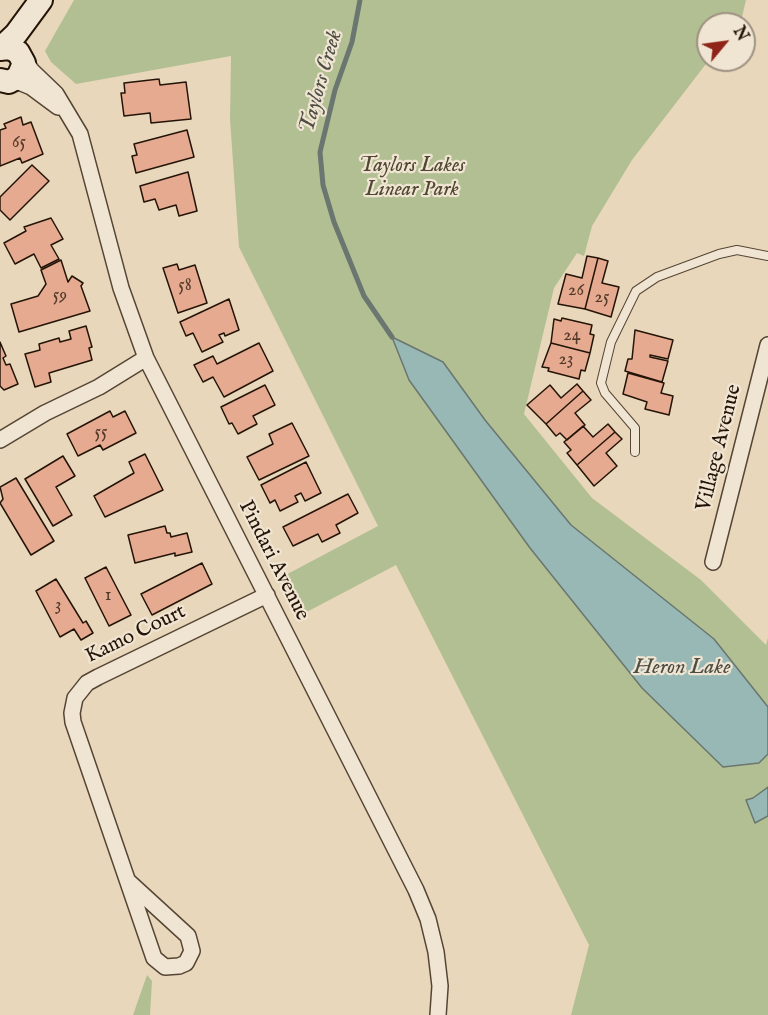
<!DOCTYPE html>
<style>
body{margin:0}
#map{position:relative;width:768px;height:1015px;overflow:hidden;background:#e8d7ba;font-family:"IM FELL English",serif}
canvas{display:block}
.north{position:absolute;left:696px;top:12px;width:60px;height:60px;box-sizing:border-box;background:#f0e5d2;border:2px solid #9e9181;border-radius:50%;rotate:61deg;font-size:16px;font-weight:700;line-height:24px;text-align:center;color:#241407}
.north::after{content:'';display:block;margin:auto;width:21px;height:27px;background:#8f2418;clip-path:polygon(50% 0,100% 100%,50% 72%,0 100%)}
</style>
<div id="map">
<canvas width="768" height="1015"></canvas>
<div class="north">N</div>
</div>
<script>
const ctx = document.querySelector('canvas').getContext('2d');
ctx.lineJoin = 'round';
function fillPath(path, color) {
  ctx.fillStyle = color;
  ctx.fill(path, 'evenodd');
}
function poly(rows) {
  const path = new Path2D();
  for (const r of rows) {
    path.moveTo(r[0], r[1]);
    for (let i = 2; i < r.length; i += 2) path.lineTo(r[i], r[i + 1]);
  }
  return path;
}
function strokePath(path, color, width, dash) {
  ctx.strokeStyle = color;
  ctx.lineWidth = width;
  ctx.lineCap = dash ? 'butt' : 'round';
  ctx.setLineDash(dash || []);
  ctx.stroke(path);
}
function label(font, color, halo, rows, align = 'center') {
  ctx.font = font + ' "IM FELL English",serif';
  ctx.lineWidth = 4.5;
  ctx.setLineDash([]);
  ctx.textBaseline = 'middle';
  ctx.strokeStyle = halo;
  ctx.fillStyle = color;
  for (const [text, x, y, turn = 0] of rows) {
    ctx.save();
    ctx.translate(x, y);
    ctx.rotate((+turn || 0) * Math.PI / 180);
    ctx.textAlign = isNaN(turn) ? turn : align;
    if (halo) ctx.strokeText(text, 0, 0);
    ctx.fillText(text, 0, 0);
    ctx.restore();
  }
}
const green = poly([
 [74,0,746,0,742,17,737,24,708,24,709,60,632,160,592,226,584,256,577,253,554,288,524,414,592,498,701,580,766,645,768,638,768,1015,571,1015,589,945,396,565,299,616,280,578,378,526,239,247,230,119,231,56,76,84,51,62,45,51],
 [147,975,152,981,150,1015,133,1015]
]);
const water = poly([
 [392,337,443,362,485,420,571,525,714,639,768,707,768,754,759,763,723,767,642,688,530,548,409,380,392,337],
 [768,787,768,816,755,823,746,800,753,798,768,787]
]);
const stream = poly([
 [360,0,352,42,335,90,320,152,323,185,334,222,364,296,392,337]
]);
const building = poly([
 [159,79,160,85,186,82,191,119,151,123,150,113,124,116,121,93,125,93,124,83,159,79],
 [21,117,23,125,31,122,43,154,22,163,20,158,0,166,0,130,6,128,4,124,21,117],
 [187,130,194,157,136,173,132,156,137,155,134,144,187,130],
 [32,165,49,181,10,220,0,210,0,197,32,165],
 [188,172,197,211,179,216,176,205,159,210,155,199,144,202,140,186,188,172],
 [51,218,63,239,51,245,59,259,41,268,34,254,15,264,4,243,26,231,24,227,51,218],
 [587,256,598,258,585,309,558,304,566,274,582,278,587,256],
 [598,258,608,261,602,283,619,287,611,317,585,309,598,258],
 [61,260,68,282,72,276,83,283,81,286,90,311,19,332,11,304,38,296,46,284,41,270,61,260],
 [177,264,179,270,195,265,207,303,178,313,163,268,177,264],
 [229,299,239,330,225,336,224,333,219,335,223,342,202,352,193,333,186,336,180,322,229,299],
 [562,318,592,325,590,334,594,335,590,353,551,343,554,319,561,321,562,318],
 [86,326,92,347,89,348,92,360,49,373,51,382,35,387,25,354,40,350,39,344,59,338,60,342,71,339,69,331,86,326],
 [635,330,673,340,668,359,650,355,650,357,668,361,662,382,625,371,628,359,632,359,635,330],
 [0,342,6,356,3,358,6,365,10,364,18,384,4,390,0,386,0,342],
 [259,343,273,371,224,397,213,377,203,382,194,365,213,356,217,364,259,343],
 [551,343,590,353,585,371,581,370,579,379,548,371,549,368,542,367,551,343],
 [628,373,664,383,661,393,673,396,669,415,645,409,647,402,623,394,628,373],
 [577,384,583,391,546,424,527,405,550,385,561,398,577,384],
 [265,385,275,405,253,416,257,424,238,434,232,423,229,424,221,407,265,385],
 [583,391,591,400,575,413,585,425,567,440,560,433,556,436,546,424,583,391],
 [110,411,113,417,125,411,136,433,103,450,100,445,78,456,67,434,110,411],
 [292,423,309,456,259,480,247,457,273,444,269,434,292,423],
 [608,424,615,432,577,465,567,453,571,450,564,442,583,426,593,437,608,424],
 [615,432,622,439,606,453,617,466,594,486,577,465,615,432],
 [145,454,163,490,105,517,94,496,134,473,129,462,145,454],
 [63,456,75,476,56,487,72,515,53,526,25,479,63,456],
 [306,462,321,493,305,501,301,493,295,496,298,502,280,511,275,500,270,503,261,485,306,462],
 [16,478,54,541,31,555,0,503,3,499,0,487,16,478],
 [348,494,358,513,336,525,340,533,322,542,318,534,293,546,283,527,348,494],
 [165,526,167,533,170,533,171,537,187,533,192,552,175,556,175,553,135,563,128,535,165,526],
 [202,563,212,584,152,615,141,594,202,563],
 [106,567,131,615,109,626,85,578,106,567],
 [56,579,83,623,86,621,93,633,81,640,74,629,60,637,36,591,56,579]
]);
const lane = poly([
 [635,452,635,428,605,393,601,383,611,342,636,291,657,277,719,254,737,250,768,256]
]);
const street = poly([
 [23,58,32,71,56,94,80,134,121,288,146,358,416,890,428,919,436,952,440,986,438,1015],
 [14,80,31,87,58,107],
 [0,440,45,413,99,387,146,358],
 [713,562,768,345],
 [129,882,188,936,192,951,186,963,179,966,165,967,154,958,73,722,72,713,75,698,87,683,98,677,267,595]
]);
const secondary = poly([
 [0,49,9,48,18,52,24,63,18,77,9,82,0,80],
 [0,49,16,34,41,0]
]);
const numberNames = [
 ["65",19,143],
 ["58",185,286],
 ["26",576,291],
 ["59",60,296],
 ["25",602,298],
 ["24",572,336],
 ["23",566,360],
 ["55",101,433],
 ["1",108,596],
 ["3",58,606]
];
const parkNames = [
 ["Taylors Lakes",412,167],
 ["Linear Park",412,191]
];
const streetNames = [
 ["Village Avenue",720,448,-76],
 ["Pindari Avenue",273,561,63],
 ["Kamo Court",136,635,-26]
];
const waterNames = [
 ["Taylors Creek",322,82,-74],
 ["Heron Lake",682,668]
];
fillPath(green, '#b2bf92');
fillPath(water, '#98b8b5');
strokePath(water, '#6a766f', 1.5);
strokePath(stream, '#6a766f', 5);
fillPath(building, '#e5aa90');
strokePath(building, '#241407', 1.5);
strokePath(lane, '#554534', 10);
strokePath(street, '#554534', 18);
strokePath(secondary, '#241407', 26);
strokePath(lane, '#f0e5d2', 8);
strokePath(street, '#f0e5d2', 15);
strokePath(secondary, '#f0e5d2', 22);
label('18px', '#543a29', null, numberNames);
label('italic 21px', '#4f4731', '#f0e5d2', parkNames);
label('21px', '#241407', '#f0e5d2', streetNames);
label('italic 22px', '#4d4d44', '#f0e5d2', waterNames);
</script>
